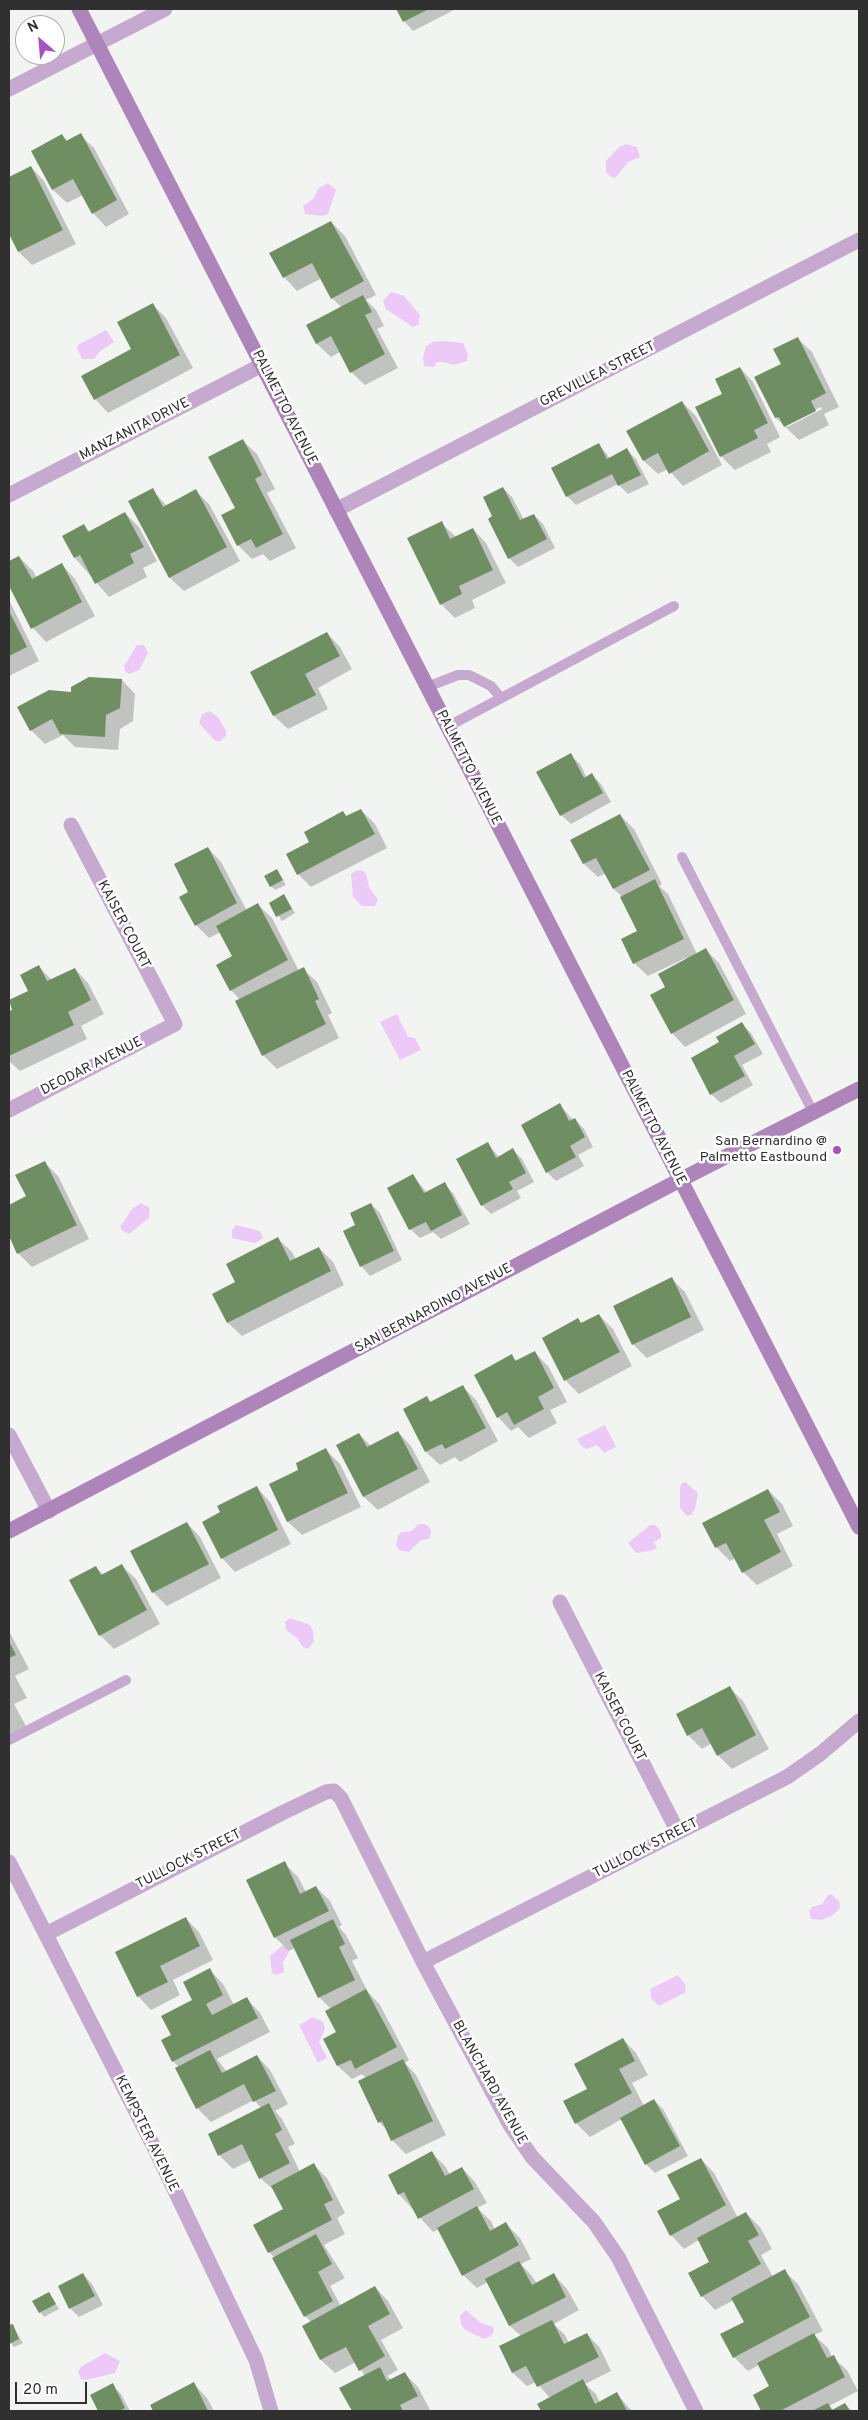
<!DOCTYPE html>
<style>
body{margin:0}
#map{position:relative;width:868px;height:2420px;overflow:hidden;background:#f2f4f2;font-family:Overpass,sans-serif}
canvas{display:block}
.frame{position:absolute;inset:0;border:10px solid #2f302f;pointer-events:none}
.north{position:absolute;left:15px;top:15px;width:50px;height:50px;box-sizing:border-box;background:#fff;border:1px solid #acacac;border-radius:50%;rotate:333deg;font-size:14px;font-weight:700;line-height:20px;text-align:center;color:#2f302f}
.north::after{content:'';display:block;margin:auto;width:18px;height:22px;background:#a852c0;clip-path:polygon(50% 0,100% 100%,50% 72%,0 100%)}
.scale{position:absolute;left:15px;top:2382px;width:72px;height:22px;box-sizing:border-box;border:2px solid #2f302f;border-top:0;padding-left:6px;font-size:15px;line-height:18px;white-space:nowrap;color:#2f302f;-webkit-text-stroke:4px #fff;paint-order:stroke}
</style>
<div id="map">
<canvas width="868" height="2420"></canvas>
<div class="frame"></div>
<div class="north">N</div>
<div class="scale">20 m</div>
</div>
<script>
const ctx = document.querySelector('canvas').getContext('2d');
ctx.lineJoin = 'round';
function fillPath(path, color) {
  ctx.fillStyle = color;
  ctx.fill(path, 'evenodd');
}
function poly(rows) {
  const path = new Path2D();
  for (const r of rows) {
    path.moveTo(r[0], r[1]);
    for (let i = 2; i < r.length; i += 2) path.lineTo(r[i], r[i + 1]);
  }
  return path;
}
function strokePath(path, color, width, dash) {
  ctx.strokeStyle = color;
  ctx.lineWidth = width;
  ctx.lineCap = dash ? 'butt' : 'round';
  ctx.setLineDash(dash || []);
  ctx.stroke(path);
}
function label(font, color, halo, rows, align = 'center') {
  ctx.font = font + ' Overpass,sans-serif';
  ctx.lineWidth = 5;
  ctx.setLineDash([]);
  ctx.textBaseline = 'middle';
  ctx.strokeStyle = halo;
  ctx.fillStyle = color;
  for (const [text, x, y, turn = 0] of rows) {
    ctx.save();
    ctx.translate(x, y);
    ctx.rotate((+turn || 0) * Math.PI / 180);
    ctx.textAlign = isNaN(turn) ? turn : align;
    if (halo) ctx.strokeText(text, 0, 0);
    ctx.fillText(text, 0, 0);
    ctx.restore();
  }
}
const water = poly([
 [626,144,637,147,640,157,628,162,618,175,614,178,610,176,606,172,606,161,619,147],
 [328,183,336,190,328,214,322,216,305,214,303,206,313,199,319,188],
 [391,292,404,296,420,315,419,324,413,327,386,309,383,301],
 [106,330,114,342,100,351,94,359,82,359,77,348,78,345],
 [443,341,463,343,468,354,467,361,454,365,443,362,437,362,434,367,424,366,423,358,426,346,433,342],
 [137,645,144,645,148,653,139,670,129,674,125,671,124,666],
 [209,711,218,717,226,731,226,736,219,742,214,740,199,723,202,714],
 [362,870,366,874,369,887,378,900,375,906,362,906,353,897,351,874,355,871],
 [397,1014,408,1037,415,1038,421,1050,400,1060,380,1022],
 [141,1203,150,1208,149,1218,129,1234,123,1231,120,1227,132,1209],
 [236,1225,260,1231,263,1238,255,1243,232,1238,232,1230],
 [605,1425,616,1447,604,1453,597,1445,587,1449,582,1447,577,1439],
 [685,1482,698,1493,695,1509,691,1515,687,1516,680,1508,680,1487,682,1483],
 [419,1524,425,1524,429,1527,431,1532,430,1538,420,1541,409,1552,399,1550,396,1545,398,1535,402,1532,411,1531],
 [650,1525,656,1525,661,1533,661,1538,654,1542,657,1548,650,1551,636,1553,628,1543],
 [290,1618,310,1625,313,1631,314,1641,308,1649,303,1647,297,1638,286,1630,285,1622],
 [831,1894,839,1901,840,1908,833,1915,822,1920,811,1919,809,1911,812,1907,822,1904,828,1895],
 [283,1945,289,1950,288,1954,283,1962,284,1972,276,1975,272,1973,270,1956],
 [678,1975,685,1984,686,1992,659,2006,651,1998,650,1989],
 [313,2017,323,2022,325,2029,319,2042,327,2058,318,2063,299,2025],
 [466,2310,481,2323,493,2327,494,2331,491,2336,484,2339,465,2330,461,2324,460,2316],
 [105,2353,120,2361,115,2373,86,2380,81,2379,78,2372,81,2367]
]);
const shadow = poly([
 [397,9,456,9,413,31,404,21],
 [62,135,69,142,80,135,94,148,129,214,106,227,93,213,83,195,67,203,53,190,33,151],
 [31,167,44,181,76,244,32,265,19,252,9,231,9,178],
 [331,222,345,236,376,295,366,300,376,310,384,326,377,329,398,368,365,385,351,372,340,352,331,357,317,344,307,325,341,307,332,298,322,278,297,291,284,277],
 [153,305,166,318,193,368,108,413,95,399,133,350],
 [798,339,812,352,839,407,824,414,829,425,799,440,776,418,782,364],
 [821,407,822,409,787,427,785,425],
 [740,368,753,382,780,437,767,444,771,452,735,470,721,456,697,407,724,394],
 [682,402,696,416,722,465,683,486,668,469,658,474,644,461,628,431],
 [243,441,257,454,275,489,267,493,296,548,270,561,263,554,252,559,238,545,223,516,237,509],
 [599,445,610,458,627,450,636,459,649,484,628,494,618,484,576,505,567,496],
 [503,488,512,497,524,520,534,515,543,524,555,548,518,567,509,558,494,517],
 [152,490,167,506,196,491,209,504,240,561,184,591,170,578,130,502],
 [125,513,139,527,157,561,143,568,147,577,109,597,75,558,84,525,90,532],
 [441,523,456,537,473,529,486,543,506,583,472,600,475,608,455,618,441,604],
 [19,557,33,571,37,578,62,565,75,579,95,616,46,642,33,628,9,583,9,563],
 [9,600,39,661,9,676],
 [327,633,340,647,352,669,318,688,328,709,288,729,274,716,252,672],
 [122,680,135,694,133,721,120,729,118,750,75,747,63,735,45,744,31,730,19,708],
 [570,755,580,764,587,778,592,775,601,784,611,802,571,824,561,815],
 [361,810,375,824,387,848,311,887,298,874,311,843,343,813,348,817],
 [620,815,634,829,662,884,659,886,668,894,697,954,706,950,719,963,746,1014,685,1047,672,1033,686,958,648,976,634,963,638,932,622,897,614,889,606,873,598,877,584,864,572,840],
 [208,848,221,862,247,911,258,905,272,918,299,971,303,969,317,982,332,1013,328,1015,339,1038,277,1069,263,1055,240,1000,231,990,234,957,221,932,209,938,196,925,190,892],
 [277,870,286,885,275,890,271,886],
 [284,896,295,913,282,921,270,903],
 [39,967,52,980,75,969,88,983,104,1014,81,1026,87,1039,20,1071,9,1061,9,1013,14,1010,29,991],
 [742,1024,751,1033,763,1054,742,1065,753,1085,721,1103,711,1094],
 [560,1105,573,1120,575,1119,584,1129,593,1147,578,1155,584,1166,556,1181,547,1172],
 [488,1144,499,1157,513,1150,522,1159,534,1182,517,1191,521,1198,491,1214,482,1205],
 [44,1162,58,1176,89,1239,32,1267,18,1253,9,1233,9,1206,28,1197],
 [413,1175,427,1193,444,1184,453,1193,470,1224,441,1239,433,1232,420,1238,410,1229,389,1188],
 [371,1204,380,1213,402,1260,370,1276,361,1266,357,1226],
 [278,1239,292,1252,296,1260,319,1248,333,1262,344,1285,242,1336,228,1323,214,1294,237,1282],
 [672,1279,685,1292,704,1330,647,1358,633,1344,615,1306],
 [599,1315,613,1329,632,1366,579,1394,565,1380,578,1320,582,1324],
 [534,1352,548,1366,567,1402,550,1410,557,1423,529,1438,518,1427,511,1431,498,1417,512,1356,517,1361],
 [463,1387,476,1400,498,1441,460,1462,455,1457,440,1465,426,1452,404,1410,427,1398,432,1403],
 [398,1432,411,1446,430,1482,378,1510,364,1497,337,1446,359,1434,371,1446],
 [326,1450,340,1464,361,1507,302,1535,288,1522,270,1485,300,1470],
 [257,1488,270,1502,291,1544,235,1572,222,1558,222,1513],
 [768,1490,782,1504,793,1526,777,1534,793,1566,757,1585,743,1572,736,1558,730,1561,716,1547,704,1524],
 [187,1523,200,1537,221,1578,167,1606,153,1592],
 [122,1566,136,1579,160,1624,114,1649,100,1635,95,1567,104,1575],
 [9,1631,29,1669,15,1676,27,1698,14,1704,26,1726,9,1735],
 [729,1687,743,1701,769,1749,732,1769,718,1755,712,1743,702,1749,688,1735,678,1715],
 [284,1863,298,1877,306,1892,316,1887,330,1901,342,1925,339,1927,346,1935,358,1958,352,1961,368,1992,380,2005,409,2060,405,2063,416,2075,446,2135,406,2154,392,2140,387,2130,379,2122,367,2079,362,2074,352,2079,338,2066,325,2039,338,2032,331,2009,319,1997,295,1948,289,1951,275,1937],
 [186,1919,199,1932,213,1960,173,1980,180,1995,151,2010,138,1996],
 [210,1970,223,1984,234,2005,247,1999,260,2013,270,2032,217,2059,227,2072,257,2056,270,2070,288,2104,275,2111,282,2119,295,2144,288,2147,300,2172,314,2165,327,2178,345,2213,337,2218,345,2234,324,2245,345,2278,330,2286,341,2306,375,2287,388,2301,403,2328,381,2340,398,2370,387,2376,392,2380,404,2373,418,2387,430,2410,428,2411,353,2411,341,2389,365,2376,356,2362,335,2373,321,2360,303,2326,311,2322,305,2316,275,2258,269,2252,284,2210,275,2191,260,2178,251,2160,233,2169,219,2155,262,2109,254,2100,211,2122,197,2108,179,2067,173,2061,172,2036],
 [623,2039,636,2053,648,2075,632,2083,644,2106,654,2100,663,2109,688,2156,655,2173,646,2164,622,2119,590,2137,576,2123,588,2089],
 [432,2153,445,2166,450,2175,462,2168,475,2182,487,2203,477,2208,491,2221,495,2230,506,2224,520,2238,531,2259,521,2264,532,2276,537,2284,554,2275,567,2289,579,2310,554,2324,565,2335,569,2343,587,2334,600,2348,611,2371,585,2384,596,2394,600,2403,617,2394,632,2411,542,2411,538,2404,550,2398,536,2382,527,2386,513,2373,501,2347,521,2336,510,2326,488,2282,477,2288,463,2275,439,2229,433,2232,399,2194],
 [701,2159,714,2173,738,2218,746,2213,760,2227,772,2249,761,2255,773,2277,784,2271,798,2284,823,2331,814,2335,828,2348,832,2357,847,2370,858,2391,829,2406,834,2410,845,2404,852,2411,762,2411,754,2396,771,2387,759,2365,748,2371,734,2357,746,2322,734,2300,715,2310,702,2296,711,2262,699,2240,684,2249,671,2235,682,2199],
 [83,2274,92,2284,103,2305,79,2317,70,2308],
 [49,2293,59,2309,44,2317,40,2312],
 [12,2325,23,2343,14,2347,9,2341,9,2327],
 [194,2384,207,2398,214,2411,155,2411,152,2405],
 [112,2385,121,2394,130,2411,100,2411,92,2395]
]);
const building = poly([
 [396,9,429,9,403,22],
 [81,133,117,200,92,214,73,179,52,190,31,151,62,134,66,141],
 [31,166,63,230,18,252,9,234,9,177],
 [331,221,364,281,331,299,312,263,283,278,269,253],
 [363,295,372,312,365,315,385,354,350,373,331,336,316,344,306,325],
 [153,303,180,355,94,400,81,376,131,349,117,322],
 [798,337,826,393,811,401,816,411,784,427,779,417,775,418,754,377,781,364,773,349],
 [740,367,768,423,754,430,758,438,720,457,695,407,722,394,715,379],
 [682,401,709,451,669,474,658,453,643,461,626,431],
 [243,439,262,475,255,479,283,534,256,548,251,539,237,546,221,515,235,508,208,457],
 [599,443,607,459,627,448,641,475,618,486,612,474,566,497,551,468],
 [503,487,520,520,534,514,547,539,508,559,488,519,492,516,483,497],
 [153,488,163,507,196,489,227,547,169,578,128,501],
 [125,512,144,547,130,554,134,563,95,584,80,555,74,558,62,536,84,524,88,532],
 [442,521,450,539,473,528,493,570,459,586,462,594,440,605,407,538],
 [19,556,32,579,62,563,82,602,31,629,9,586,9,561],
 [9,611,27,647,9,656],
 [327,632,340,656,305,674,316,695,273,716,250,672],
 [89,677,122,679,120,708,106,715,105,737,60,734,52,719,30,731,17,707,49,690,71,692,71,687],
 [571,753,584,778,592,773,603,793,560,816,536,772],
 [361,809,375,834,297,875,286,854,309,842,304,832,343,811,346,816],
 [620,814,650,870,613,889,596,858,583,864,570,840],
 [208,847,237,903,195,926,179,897,188,892,174,864],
 [277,869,283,880,270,887,264,876],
 [655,879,684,939,633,964,621,939,637,931,620,897],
 [284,894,292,909,276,917,269,903],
 [258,903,288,960,230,991,216,965,232,956,216,926],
 [706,948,734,1000,671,1034,650,995,665,987,658,974],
 [39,965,47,981,75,968,91,1000,68,1012,74,1025,9,1056,9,1011,12,1010,9,1000,28,991,20,975],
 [304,967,319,999,315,1001,326,1024,262,1056,235,1001],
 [742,1022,755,1044,734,1056,745,1076,710,1095,691,1058,719,1042,716,1037],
 [560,1103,569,1121,575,1118,585,1137,570,1146,576,1157,546,1173,521,1125],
 [488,1142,496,1158,513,1148,526,1173,509,1182,513,1189,481,1206,456,1159],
 [45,1161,77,1225,17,1254,9,1236,9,1205,26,1196,15,1175],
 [413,1174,424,1193,445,1182,462,1215,431,1231,426,1222,409,1230,387,1188],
 [371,1203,394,1251,360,1267,343,1231,355,1225,350,1213],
 [278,1237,290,1261,319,1247,331,1271,227,1323,212,1294,235,1282,226,1264],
 [672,1277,691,1317,632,1345,613,1306],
 [599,1314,620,1352,564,1381,542,1338,578,1318,581,1323],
 [535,1351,554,1388,538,1397,544,1409,514,1425,507,1412,497,1418,474,1375,512,1354,515,1361],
 [463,1385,486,1428,445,1449,442,1444,425,1452,403,1409,427,1396,430,1402],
 [398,1431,418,1469,363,1497,336,1445,359,1433,367,1447],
 [326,1448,348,1493,287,1522,269,1484,298,1470,296,1463],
 [257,1486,278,1530,221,1559,202,1522,220,1512,217,1506],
 [768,1489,780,1512,764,1520,781,1552,742,1573,726,1543,715,1548,702,1523],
 [187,1522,209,1564,152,1593,130,1551],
 [122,1564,147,1610,99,1636,69,1580,96,1566,101,1575],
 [9,1641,16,1655,9,1658],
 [730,1686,756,1735,717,1756,702,1728,687,1736,676,1714],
 [285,1861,300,1894,316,1886,329,1911,274,1938,246,1880],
 [186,1917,200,1946,160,1966,168,1982,137,1997,115,1952],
 [333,1919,345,1944,339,1947,355,1980,318,1998,290,1940],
 [210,1968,223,1995,206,2004,212,2015,247,1997,258,2018,172,2062,161,2040,171,2035,161,2016,192,2000,183,1982],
 [366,1989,397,2047,355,2069,351,2060,337,2066,323,2039,336,2032,325,2011],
 [623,2038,635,2061,619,2069,632,2093,575,2124,563,2101,587,2089,574,2064],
 [210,2050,222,2073,257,2055,276,2091,253,2102,244,2084,196,2109,175,2068],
 [403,2059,433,2121,391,2141,382,2121,378,2123,358,2081],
 [654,2099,680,2146,645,2165,620,2118],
 [269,2103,282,2130,275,2134,290,2163,259,2179,242,2144,218,2156,208,2134],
 [432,2151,445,2176,462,2167,474,2189,418,2219,404,2192,398,2195,388,2175],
 [701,2158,726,2205,670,2236,657,2211,680,2199,667,2175],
 [314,2163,333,2200,324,2204,332,2220,268,2253,253,2225,283,2209,271,2186],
 [477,2206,490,2231,506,2222,519,2245,462,2276,437,2228],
 [746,2212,759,2235,748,2241,761,2264,701,2297,688,2273,709,2262,697,2238],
 [316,2234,332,2264,318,2272,333,2301,304,2317,272,2258],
 [519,2261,532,2285,554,2273,566,2297,509,2326,485,2279],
 [785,2269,810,2317,733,2358,720,2334,744,2322,731,2298],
 [83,2273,95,2296,69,2309,58,2286],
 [375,2286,390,2314,368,2326,385,2356,359,2371,346,2347,320,2360,302,2326],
 [49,2292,56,2304,39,2313,32,2301],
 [552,2320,564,2344,587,2333,599,2357,537,2387,526,2366,512,2373,499,2346],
 [13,2324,19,2339,9,2344,9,2325],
 [814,2333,827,2358,834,2355,845,2377,780,2411,761,2411,753,2395,769,2386,757,2363],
 [380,2367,387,2381,405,2372,418,2396,400,2405,403,2411,352,2411,339,2388],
 [583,2379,595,2404,617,2392,627,2411,541,2411,537,2404],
 [194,2382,208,2411,153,2411,150,2405],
 [113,2383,125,2408,120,2411,98,2411,90,2395],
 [828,2403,832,2410,845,2403,850,2411,812,2411]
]);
const lane = poly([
 [427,687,458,675,469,675,491,686,501,698],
 [447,727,674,606],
 [682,857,813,1112],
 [9,1740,126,1680]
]);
const street = poly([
 [9,89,165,9],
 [9,495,262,365],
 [336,510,859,240],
 [9,1110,175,1024,71,825],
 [9,1435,49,1511],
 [560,1602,678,1832],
 [9,1862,154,2147,256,2360,271,2411],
 [46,1934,282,1813,326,1792,334,1791,341,1798,423,1962,510,2125,532,2157,594,2222,618,2257,696,2411],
 [423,1962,787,1777,820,1754,859,1721]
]);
const secondary = poly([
 [79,9,859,1527],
 [9,1531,680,1180,859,1089]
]);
const markers = [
 [837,1150,5,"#a852c0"]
];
const streetNames = [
 ["GREVILLEA STREET",598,375,-27],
 ["PALMETTO AVENUE",284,408,63],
 ["MANZANITA DRIVE",135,430,-27],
 ["PALMETTO AVENUE",468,768,63],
 ["KAISER COURT",123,925,62],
 ["DEODAR AVENUE",92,1067,-27],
 ["PALMETTO AVENUE",653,1128,63],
 ["SAN BERNARDINO AVENUE",434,1309,-28],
 ["KAISER COURT",619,1717,63],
 ["TULLOCK STREET",646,1849,-27],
 ["TULLOCK STREET",189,1860,-27],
 ["BLANCHARD AVENUE",489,2083,61],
 ["KEMPSTER AVENUE",146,2134,64]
];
const poiNames = [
 ["San Bernardino @",827,1142],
 ["Palmetto Eastbound",827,1158]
];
fillPath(water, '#edc9f8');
fillPath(shadow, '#0003');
fillPath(building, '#6f8f63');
strokePath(lane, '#c6a9ce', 10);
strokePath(street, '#c6a9ce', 15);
strokePath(secondary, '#ae85bb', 15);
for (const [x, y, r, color] of markers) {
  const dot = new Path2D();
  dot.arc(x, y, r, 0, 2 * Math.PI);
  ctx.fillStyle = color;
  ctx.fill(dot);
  strokePath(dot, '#fff', 2);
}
label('14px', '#2f302f', '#fff', streetNames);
label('14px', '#2f302f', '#fff', poiNames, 'right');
</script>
